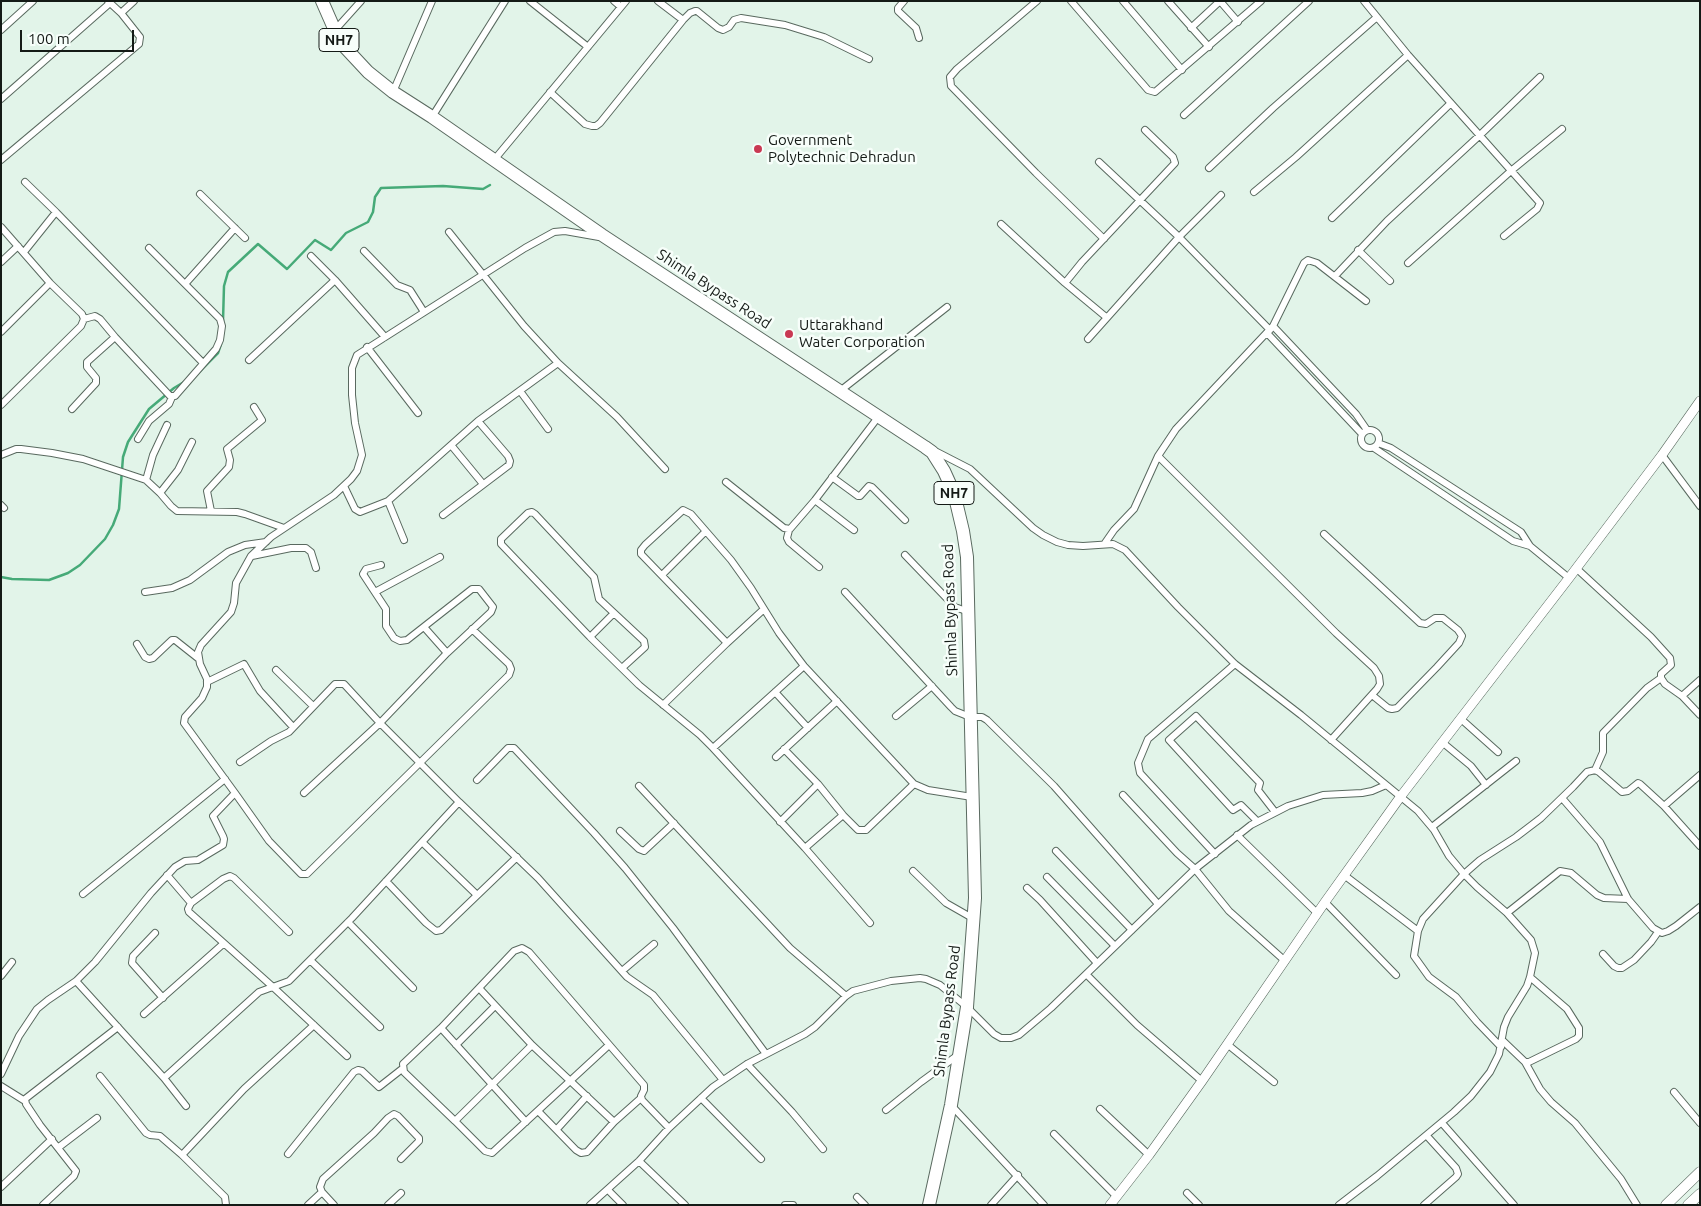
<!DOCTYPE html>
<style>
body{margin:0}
#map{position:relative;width:1701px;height:1206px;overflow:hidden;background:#e2f4e9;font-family:Ubuntu,sans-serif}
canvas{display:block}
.frame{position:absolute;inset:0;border:2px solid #141a16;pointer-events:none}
.scale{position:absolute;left:20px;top:30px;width:114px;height:22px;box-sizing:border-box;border:2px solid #141a16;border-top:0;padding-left:6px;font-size:15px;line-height:18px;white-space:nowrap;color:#141a16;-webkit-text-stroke:4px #f7fefa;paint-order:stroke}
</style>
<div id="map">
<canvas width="1701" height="1206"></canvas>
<div class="frame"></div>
<div class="scale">100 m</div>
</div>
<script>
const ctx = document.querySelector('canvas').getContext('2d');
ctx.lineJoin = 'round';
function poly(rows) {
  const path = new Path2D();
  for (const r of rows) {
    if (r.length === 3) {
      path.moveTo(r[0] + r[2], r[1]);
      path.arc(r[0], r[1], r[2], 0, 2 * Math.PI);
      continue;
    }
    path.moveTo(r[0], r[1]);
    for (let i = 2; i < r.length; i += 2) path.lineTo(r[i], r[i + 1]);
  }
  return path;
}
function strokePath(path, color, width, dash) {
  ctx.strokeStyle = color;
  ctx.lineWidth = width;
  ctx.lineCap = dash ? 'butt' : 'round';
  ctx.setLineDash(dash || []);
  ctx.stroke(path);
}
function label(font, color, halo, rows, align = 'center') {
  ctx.font = font + ' Ubuntu,sans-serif';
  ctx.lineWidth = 5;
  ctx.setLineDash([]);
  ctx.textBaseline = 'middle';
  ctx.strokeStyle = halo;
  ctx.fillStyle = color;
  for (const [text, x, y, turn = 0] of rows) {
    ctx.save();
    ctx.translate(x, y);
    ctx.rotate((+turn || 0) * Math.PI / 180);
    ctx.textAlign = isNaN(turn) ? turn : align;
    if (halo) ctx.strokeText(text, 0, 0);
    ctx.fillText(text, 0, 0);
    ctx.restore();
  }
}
const stream = poly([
 [223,321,224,286,228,272,258,244,287,269,315,240,331,250,346,233,368,222,373,212,375,197,381,188,443,186,483,189,490,185],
 [197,374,218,353,221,344],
 [1,577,12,579,49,580,68,573,80,565,105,539,113,525,119,509,123,457,128,442,149,409,174,388,184,382]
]);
const street = poly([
 [530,1,588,47],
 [614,1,621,7],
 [904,1,898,8,898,11,916,28,919,38],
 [1037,1,957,69,950,77,951,86,1036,173,1104,239],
 [1071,1,1148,90,1155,92,1261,1],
 [1123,1,1182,70],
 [1168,1,1209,47],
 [1220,1,1238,22],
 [1364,1,1408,55,1540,203,1537,209,1504,236],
 [121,13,134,1],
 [683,20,690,13,695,11,697,11,718,28,723,30,729,27,734,20,741,18,785,25,824,37,869,59],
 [1191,28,1220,1],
 [1,30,33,1],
 [335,30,361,1],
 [393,92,432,1],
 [550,92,585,124,592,126,596,126,600,123,683,20,658,1],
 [1,99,110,3],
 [1184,115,1309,1],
 [432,117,505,1],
 [1,160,139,44,140,37,121,13,108,1],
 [494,160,626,1],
 [1099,162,1179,237,1270,330],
 [1209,168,1273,108,1377,17],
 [1254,192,1296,157,1408,55],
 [200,194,245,238],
 [56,212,203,363],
 [1332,218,1451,103],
 [1001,224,1065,283,1106,317],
 [1,227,50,283,82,314,84,319,81,326,1,405],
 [449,232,524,326,558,363,617,417,665,469],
 [1358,250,1390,281],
 [364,251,397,285,410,290,424,312],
 [24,252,56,212,25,182],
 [311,256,335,280,385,337],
 [1,262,18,246],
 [1408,263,1512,170,1562,129],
 [1335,276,1387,221,1479,136,1540,77],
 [1065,283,1082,262,1175,163,1173,157,1145,130],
 [185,284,235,228],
 [84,319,95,316,100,319,115,337,170,396,175,396,216,349,220,340,222,326,220,319,149,248],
 [1273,326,1356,414,1367,430],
 [1,332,50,283],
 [1267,333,1362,434],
 [1088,339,1179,237,1221,195],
 [367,347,418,413],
 [249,360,335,280],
 [520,391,548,429],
 [840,391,947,307],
 [72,409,96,383,96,378,87,367,87,362,115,337],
 [1370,439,9],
 [138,439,149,421,169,404,172,397],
 [1378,443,1391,448,1521,532,1530,546,1569,578],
 [451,445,483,484],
 [1374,448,1513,541,1530,546],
 [935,451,970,469,1033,528,1043,535,1057,542,1068,545,1083,546,1113,544,1125,550,1178,607,1235,664,1301,715,1418,811,1434,830,1449,856,1464,874,1477,887,1507,913,1531,940,1535,953,1530,977,1527,986,1508,1017,1504,1027,1499,1054,1490,1072,1471,1096,1454,1112,1377,1176,1339,1205],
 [1,455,16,449,21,449,52,453,83,459,146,480,160,493,171,506,177,511,237,512,245,514,284,528],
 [1662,455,1700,506],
 [1158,456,1336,633,1374,668,1379,676,1380,684,1377,689,1331,740],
 [832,477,858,496,860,496,869,486,872,487,905,520],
 [146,480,153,455,167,425],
 [726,482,784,528,790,529,815,500,879,416],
 [344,486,355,509,360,512,388,501,478,421,558,363],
 [160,493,178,470,192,442],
 [815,500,854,530],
 [388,501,404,540],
 [1,505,4,508],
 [211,511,207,491,229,467,230,460,227,449,262,420,254,407],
 [443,515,509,465,510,461,508,456,478,421],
 [789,530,787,538,789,542,819,567],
 [1324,534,1420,623,1426,624,1435,618,1443,618,1458,630,1462,636,1459,643,1437,667,1397,708,1392,709,1388,708,1372,695],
 [1105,543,1114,530,1134,509,1158,456,1176,429,1273,326,1304,263,1308,260,1317,263,1366,301],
 [905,555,955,607,969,612],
 [252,556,291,548,306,548,311,552,316,568],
 [381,565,366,569,363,574,386,609,386,626,394,638,400,641,407,640,472,589,479,589,493,607,491,612,447,653,380,723,459,802],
 [1576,568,1651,637,1670,658,1671,665,1661,674,1661,678,1665,684,1682,696,1700,715],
 [662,575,705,532],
 [145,592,172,588,190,580,228,552,245,545,266,542],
 [375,592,440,557],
 [845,592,951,707,955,711,970,717,982,717,987,720,1054,786,1158,904],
 [424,627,447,653],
 [590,637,613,614],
 [727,643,641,554,641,550,645,545,683,510,691,514,731,560,751,588,779,633,804,666,914,784,928,790,972,797],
 [137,644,145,657,149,659,153,658,172,640,175,640,199,659],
 [622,668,645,647,644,641,599,599,594,577,535,514,532,512,528,513,501,539,501,544,590,637,639,685,700,735,713,748,805,848,870,923],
 [276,670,313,706],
 [207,682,244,664,260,691,293,727],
 [775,692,808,728],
 [1682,696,1700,680],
 [663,705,727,643,764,609],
 [896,716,932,686],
 [1461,719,1498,752],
 [1442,742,1471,766,1486,785],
 [713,748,804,666],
 [784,749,818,784],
 [776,757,837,701],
 [240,762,271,741,289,732,335,684,344,684,380,723,304,793],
 [1595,770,1603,752,1603,733,1647,688,1661,678],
 [477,780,508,748,514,748,594,833,625,868,673,928,766,1054],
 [639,786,790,948,846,996],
 [235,793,269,841,301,874,307,874,509,675,511,669,509,664,472,629],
 [1123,795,1177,853,1195,869,1229,911,1284,960],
 [1562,798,1600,842,1628,899,1653,928,1662,933,1668,931,1676,926,1700,907],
 [1664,806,1700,846],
 [843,815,858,830,866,830,914,784],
 [1257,821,1241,805,1233,810,1169,740,1196,716,1260,783,1258,790,1275,812],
 [780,822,818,784,843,815,805,848],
 [1432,827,1516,761],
 [620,831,639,849,644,851,674,823],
 [1237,835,1317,913],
 [422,842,477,895],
 [1056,851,1132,930],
 [1215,854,1140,773,1138,763,1148,739,1235,664],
 [913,871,946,903,974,919],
 [167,875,191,903],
 [1344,875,1418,931],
 [1047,877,1115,946],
 [386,881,426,923,436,931,441,930,517,857],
 [1027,888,1040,900,1097,963],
 [83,894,225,779],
 [1325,902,1396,975],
 [1507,913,1560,871,1571,873,1597,895,1604,898,1628,899],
 [348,922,413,988],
 [289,932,234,878,230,876,223,879,191,903,188,909,189,912,273,987,347,1056],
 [155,933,133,956,132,963,163,998],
 [1603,954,1614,966,1618,968,1622,968,1634,960,1651,942,1658,932],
 [310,960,380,1027],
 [622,971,654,944],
 [1086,974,1137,1025,1202,1081],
 [1,976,12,962],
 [76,981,164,1078,186,1106],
 [479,988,532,1045,455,1121,404,1072,403,1064,441,1028,514,951,522,948,529,952,644,1085,644,1090,641,1096,642,1100,669,1128],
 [144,1014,223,944],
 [441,1028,526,1122],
 [1502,1040,1525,1062,1529,1062,1576,1039,1579,1036,1579,1028,1567,1009,1530,977],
 [1227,1044,1274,1082],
 [456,1045,495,1006],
 [532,1045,614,1122,641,1098],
 [1501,1047,1477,1022,1456,997,1429,977,1414,956,1418,931,1423,919,1464,874,1480,860,1516,837,1541,818,1573,787,1587,772,1595,770,1599,772,1622,792,1628,791,1638,783,1640,784,1664,806,1700,775],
 [1525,1062,1540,1089,1551,1102,1575,1123,1621,1179,1637,1205],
 [747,1064,792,1112,823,1149],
 [1,1074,19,1036,37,1009,48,1000,76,981,95,962,151,893,175,867,185,861,198,860,223,845,224,839,223,836,213,816,235,793,184,723,185,717,202,698,207,687,207,679,200,664,198,652,201,645,231,612,234,603,236,583,251,556,271,537,334,495,351,479,357,471,362,455,355,423,352,395,352,368,357,355,525,248,554,232,565,231,599,237],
 [100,1076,146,1133,150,1135,160,1136,182,1155,244,1089,314,1025],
 [164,1078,259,992,289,981,352,918,459,802,538,878,627,977,653,995,723,1080],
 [1,1086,25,1101],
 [1674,1092,1700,1123],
 [701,1098,761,1159],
 [951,1105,1044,1205],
 [1100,1109,1149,1155],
 [886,1110,921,1082,958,1055],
 [538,1111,576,1150,581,1153,587,1152,614,1122],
 [455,1121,485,1151,492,1153,609,1045],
 [1442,1123,1514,1205],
 [557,1129,587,1096],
 [1054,1134,1116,1196],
 [59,1147,97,1118],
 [288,1154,354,1072,358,1070,362,1071,379,1087,402,1069],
 [182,1155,225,1197,226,1205],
 [639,1161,685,1205],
 [1,1187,52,1139],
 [608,1190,623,1205],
 [1187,1193,1199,1205],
 [857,1197,865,1205],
 [43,1205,74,1176,76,1171,40,1125,26,1104,25,1099,118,1027],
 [308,1205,322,1192],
 [334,1205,322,1192,320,1187,323,1179,374,1133,388,1118,394,1114,398,1116,419,1138,419,1141,401,1159],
 [388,1205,401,1193],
 [590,1205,639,1161,669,1128,713,1087,747,1064,805,1034,815,1027,846,996,853,991,891,981,920,978,926,979,940,985,967,1007,994,1034,1001,1038,1011,1038,1019,1035,1051,1008,1195,869,1251,825,1288,806,1323,795,1362,793,1372,791,1386,785],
 [785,1205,793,1205],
 [991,1205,1018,1175],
 [1424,1205,1456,1177,1458,1174,1456,1168,1427,1136]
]);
const secondary = poly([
 [1110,1205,1149,1155,1202,1081,1325,902,1401,796,1569,578,1662,455,1700,401]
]);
const primary = poly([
 [1666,1205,1700,1172],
 [1688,1205,1700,1194]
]);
const highway = poly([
 [322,1,340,42,368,72,393,92,432,117,602,235,925,447,932,452,944,471,954,493,963,531,967,557,975,898,967,1007,951,1105,929,1205]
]);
const markers = [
 [758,149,5,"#c93953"],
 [789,334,5,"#c93953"]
];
const shields = [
 [339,40,40],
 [954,493,40]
];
const shieldNames = [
 ["NH7",339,40],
 ["NH7",954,493]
];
const poiNames = [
 ["Government",768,140],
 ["Polytechnic Dehradun",768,157],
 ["Uttarakhand",799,325],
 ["Water Corporation",799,342]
];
const streetNames = [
 ["Shimla Bypass Road",714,289,33],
 ["Shimla Bypass Road",950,610,-92],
 ["Shimla Bypass Road",947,1011,-83]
];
strokePath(stream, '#46aa78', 2.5);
strokePath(street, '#59695f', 8);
strokePath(secondary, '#59695f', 10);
strokePath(primary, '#59695f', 11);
strokePath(highway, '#59695f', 14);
strokePath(street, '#fff', 6);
strokePath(secondary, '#fff', 9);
strokePath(primary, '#fff', 10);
strokePath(highway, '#fff', 12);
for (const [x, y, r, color] of markers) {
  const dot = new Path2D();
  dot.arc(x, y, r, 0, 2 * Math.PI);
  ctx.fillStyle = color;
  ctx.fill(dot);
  strokePath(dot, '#f7fefa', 2);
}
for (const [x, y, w] of shields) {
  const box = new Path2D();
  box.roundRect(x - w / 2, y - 11.5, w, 23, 4);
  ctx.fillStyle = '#f7fefa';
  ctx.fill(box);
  strokePath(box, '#141a16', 1);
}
label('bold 14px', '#141a16', null, shieldNames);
label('15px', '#141a16', '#f7fefa', poiNames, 'left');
label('15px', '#141a16', '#f7fefa', streetNames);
</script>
